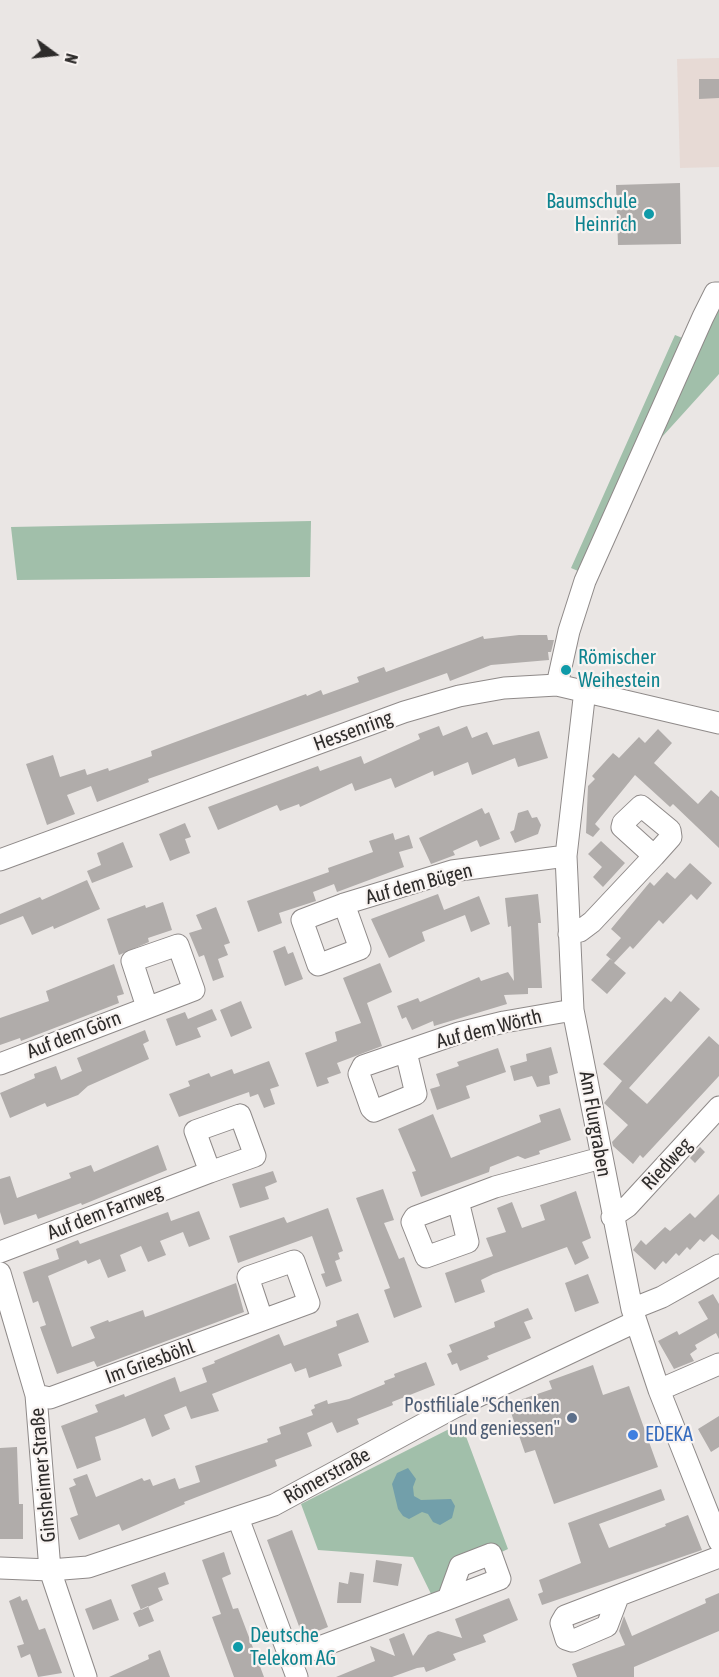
<!DOCTYPE html>
<meta charset="utf-8">
<style>
body{margin:0}
#map{position:relative;width:719px;height:1677px;overflow:hidden;background:#eae6e4;font-family:"Asap Condensed",sans-serif}
canvas{display:block}
.north{position:absolute;left:24px;top:24px;width:60px;height:60px;-webkit-text-stroke:4px #f8f3f1;paint-order:stroke;rotate:105deg;font-size:16px;font-weight:700;line-height:24px;text-align:center;color:#2e2c2b}
.north::after{content:'';display:block;margin:auto;width:21px;height:27px;background:#2e2c2b;clip-path:polygon(50% 0,100% 100%,50% 72%,0 100%)}
</style>
<div id="map">
<canvas width="719" height="1677"></canvas>
<div class="north">N</div>
</div>
<script>
const ctx = document.querySelector('canvas').getContext('2d');
ctx.lineJoin = 'round';
function fillPath(path, color) {
  ctx.fillStyle = color;
  ctx.fill(path, 'evenodd');
}
function poly(rows) {
  const path = new Path2D();
  for (const r of rows) {
    path.moveTo(r[0], r[1]);
    for (let i = 2; i < r.length; i += 2) path.lineTo(r[i], r[i + 1]);
  }
  return path;
}
function strokePath(path, color, width, dash) {
  ctx.strokeStyle = color;
  ctx.lineWidth = width;
  ctx.lineCap = dash ? 'butt' : 'round';
  ctx.setLineDash(dash || []);
  ctx.stroke(path);
}
function label(font, color, halo, rows, align = 'center') {
  ctx.font = font + ' "Asap Condensed",sans-serif';
  ctx.lineWidth = 4.5;
  ctx.setLineDash([]);
  ctx.textBaseline = 'middle';
  ctx.strokeStyle = halo;
  ctx.fillStyle = color;
  for (const [text, x, y, turn = 0] of rows) {
    ctx.save();
    ctx.translate(x, y);
    ctx.rotate((+turn || 0) * Math.PI / 180);
    ctx.textAlign = isNaN(turn) ? turn : align;
    if (halo) ctx.strokeText(text, 0, 0);
    ctx.fillText(text, 0, 0);
    ctx.restore();
  }
}
const built = poly([
 [719,58,719,167,680,168,677,59]
]);
const green = poly([
 [719,303,719,374,652,448],
 [675,335,685,339,578,571,571,568],
 [311,521,310,577,17,580,11,527],
 [461,1423,508,1549,495,1555,491,1548,444,1594,433,1598,413,1557,318,1550,301,1504]
]);
const water = poly([
 [408,1468,416,1479,413,1487,414,1496,421,1500,451,1499,455,1506,452,1518,440,1525,433,1522,428,1514,422,1512,409,1519,403,1516,398,1509,392,1484,397,1473]
]);
const building = poly([
 [699,79,719,79,719,98,699,99],
 [680,183,681,244,618,245,616,185],
 [519,635,547,635,548,640,554,640,551,652,548,652,549,660,491,665,450,681,447,673,148,779,149,782,97,802,91,786,67,795,75,814,47,825,26,764,53,755,60,777,85,769,87,775,108,768,109,771,152,756,151,751,306,694,307,696,321,690,323,695,359,682,357,677,384,667,386,672,483,636,484,639],
 [439,726,443,736,467,726,472,738,487,732,493,745,539,731,548,758,518,767,515,758,472,775,468,762,434,776,433,771,395,788,391,778,355,791,352,783,300,807,299,804,280,811,277,805,218,830,208,807,318,766,320,771,361,756,364,764,420,739,418,734],
 [658,729,672,743,654,763,698,804,711,790,719,797,719,848,673,804,670,807,635,775,595,824,600,829,593,837,586,833,588,786,595,779,592,776,613,753,619,758,639,737,645,743],
 [482,808,485,814,489,812,500,839,480,847,477,840,453,851,455,855,431,864,419,838],
 [528,810,532,818,537,817,541,825,538,834,515,843,510,832,514,830,518,813],
 [185,823,191,837,185,839,190,853,170,861,159,834],
 [393,833,395,840,409,835,413,848,399,852,404,867,337,892,334,884,313,892,316,901,279,913,282,923,258,932,247,901,329,872,328,868,373,852,369,841],
 [601,841,625,863,603,887,593,877,602,867,588,854],
 [123,842,133,867,92,883,87,871,101,865,97,853],
 [690,863,712,883,697,900,691,894,663,924,659,920,633,949,630,946,614,963,626,973,607,994,591,980,610,959,613,961,606,955,621,938,611,929,650,882,654,886,667,872,675,879],
 [87,880,100,909,54,929,53,926,32,935,23,916,0,925,0,914,40,897,42,900],
 [438,894,444,910,479,896,490,924,471,932,465,915,422,932,425,941,389,958,371,919],
 [538,894,541,923,538,923,542,988,528,988,528,994,504,995,507,1004,434,1026,433,1021,412,1030,406,1017,402,1019,397,1006,418,998,420,1002,479,977,481,981,508,972,514,981,511,926,508,927,505,898],
 [163,902,172,930,148,938,149,942,119,955,107,919,145,905,146,908],
 [216,907,230,943,224,945,228,955,218,959,224,977,213,981,204,955,199,957,189,933,202,929,196,915],
 [285,946,288,954,293,952,303,979,285,986,273,951],
 [380,963,392,992,367,1003,382,1046,337,1063,341,1073,327,1078,329,1083,317,1087,305,1053,337,1041,335,1032,361,1023,343,978],
 [114,964,124,994,117,996,119,1003,21,1041,20,1038,0,1045,0,1018,49,1001,46,991],
 [680,991,700,1009,629,1088,647,1104,709,1036,719,1045,719,1076,643,1158,640,1155,633,1164,613,1146,612,1142,628,1125,604,1103,622,1081,603,1064,665,997,671,1002],
 [241,1001,252,1028,231,1037,220,1010],
 [212,1009,217,1020,197,1028,201,1037,176,1046,166,1019,185,1012,188,1019],
 [145,1030,149,1041,143,1044,149,1059,88,1086,78,1095,47,1107,45,1103,10,1118,0,1093,35,1078,34,1074,56,1066,61,1080,82,1071,77,1058],
 [551,1047,558,1073,549,1076,550,1084,537,1087,532,1076,514,1081,510,1066,527,1061,526,1054],
 [498,1048,506,1072,466,1086,470,1098,437,1110,430,1089,440,1086,436,1074,459,1066,457,1062],
 [269,1061,279,1086,270,1089,275,1104,264,1108,258,1094,250,1097,249,1092,179,1117,169,1094,190,1086,188,1081,209,1073,211,1077,232,1069,234,1074],
 [560,1108,571,1140,539,1151,540,1154,525,1159,518,1156,490,1167,489,1172,421,1197,412,1172,416,1171,398,1129,433,1114,451,1158,541,1122,539,1115],
 [158,1145,167,1170,82,1205,81,1203,38,1219,36,1214,4,1225,0,1212,0,1179,10,1176,17,1198,71,1178,69,1173,91,1165,94,1172],
 [700,1147,705,1152,695,1163,690,1158],
 [273,1171,277,1182,265,1187,269,1199,240,1208,232,1184],
 [383,1189,394,1220,384,1223,399,1259,404,1257,422,1307,394,1318,384,1290,390,1288,356,1198],
 [576,1191,591,1238,582,1242,589,1258,575,1265,567,1247,493,1274,481,1280,485,1292,455,1303,445,1273,493,1256,486,1238,506,1232,497,1208,512,1202,522,1228,545,1220,540,1205],
 [719,1194,719,1240,712,1234,704,1242,700,1239,690,1250,687,1247,679,1256,676,1253,666,1264,663,1261,655,1270,633,1250,641,1240,646,1245,665,1227,670,1231,690,1213,695,1218],
 [328,1208,343,1251,338,1253,340,1259,335,1261,342,1281,326,1287,321,1274,325,1273,312,1236,238,1263,229,1236,284,1217,287,1223],
 [199,1211,210,1239,189,1247,183,1232,160,1241,166,1255,148,1262,141,1246,120,1255,126,1271,108,1278,100,1259,88,1264,86,1260,48,1276,72,1347,95,1338,90,1327,108,1320,109,1322,143,1310,145,1317,151,1315,236,1283,244,1312,97,1367,94,1361,57,1374,40,1327,46,1325,38,1301,33,1303,23,1272,59,1259,56,1249,78,1240,80,1244,168,1212,171,1221],
 [588,1274,599,1303,575,1312,565,1283],
 [713,1294,719,1304,719,1339,716,1333,695,1345,697,1349,690,1354,694,1361,674,1369,658,1341,677,1331,679,1335,708,1319,698,1302],
 [528,1308,533,1319,524,1322,531,1338,487,1356,489,1359,460,1371,457,1363,452,1365,447,1354,452,1352,449,1345,495,1327,494,1322],
 [358,1313,369,1342,338,1354,342,1366,309,1378,306,1368,295,1372,291,1363,212,1394,219,1411,191,1419,186,1406,164,1415,170,1429,152,1437,145,1418,120,1428,95,1437,101,1460,77,1469,61,1426,98,1412,95,1405,124,1394,125,1397,175,1377,180,1392,207,1382,202,1368,215,1363,214,1361,279,1334,284,1346,337,1326,336,1321],
 [426,1362,435,1385,392,1402,393,1405,357,1419,359,1424,337,1433,332,1422,307,1433,312,1446,275,1460,277,1466,184,1502,185,1504,122,1531,119,1524,79,1540,70,1518,78,1515,69,1488,76,1485,73,1479,87,1474,96,1497,142,1478,144,1481,150,1479,153,1486,175,1478,179,1489,200,1482,195,1466,268,1442,267,1439,281,1434,279,1427,313,1415,311,1410,315,1408,314,1405,327,1400,328,1404,349,1399,385,1384,384,1381,395,1377,394,1374],
 [593,1365,603,1395,629,1386,658,1467,554,1504,535,1450,525,1453,508,1404,552,1389,549,1381],
 [719,1416,719,1447,711,1452,698,1429],
 [17,1447,19,1504,23,1504,23,1539,0,1539,0,1448],
 [661,1489,665,1500,599,1524,609,1548,666,1526,665,1524,688,1515,702,1550,542,1605,538,1594,543,1592,539,1580,581,1563,568,1523],
 [292,1530,328,1627,303,1637,267,1540],
 [224,1552,231,1574,222,1578,233,1609,238,1608,264,1677,234,1677,212,1617,221,1614,202,1560],
 [376,1560,402,1564,398,1586,373,1582],
 [165,1572,169,1584,158,1588,163,1600,141,1610,131,1585],
 [350,1572,364,1574,361,1603,337,1603,339,1582,348,1584],
 [719,1593,719,1631,634,1667,634,1677,577,1677,572,1664,625,1645,619,1631,624,1616,632,1636,706,1603,705,1599],
 [20,1596,22,1601,27,1599,39,1630,45,1628,62,1673,38,1677,30,1654,21,1658,17,1646,24,1644,9,1601],
 [509,1598,518,1620,483,1635,486,1642,453,1654,456,1660,426,1672,424,1667,417,1668,392,1677,336,1677,375,1661,370,1646,395,1656,389,1639,404,1633,413,1656,428,1635,438,1631,462,1638,455,1619],
 [111,1599,119,1620,93,1630,85,1609],
 [148,1606,154,1621,139,1627,133,1613],
 [160,1650,170,1677,109,1677,149,1659,148,1655]
]);
const minor = poly([
 [557,685,569,631,585,581,703,317,715,293,719,293],
 [585,690,566,856,573,1010,632,1309,659,1390,719,1541],
 [0,860,404,712,459,696,504,688,557,685,719,723],
 [344,904,360,949,318,965,302,920,344,904,452,871,566,856],
 [569,934,580,931,592,922,654,856,671,837,670,830,641,806,623,823,622,827,654,856],
 [406,1052,416,1094,374,1111,371,1108,359,1074,363,1066,459,1033,504,1022,573,1010],
 [0,1064,194,990,178,945,132,961,147,1007],
 [240,1115,255,1156,210,1172,195,1131,240,1115],
 [458,1201,468,1242,426,1257,412,1222,415,1217,495,1187,601,1158],
 [612,1217,628,1206,719,1107],
 [0,1252,210,1172],
 [0,1273,36,1395,50,1570,86,1677],
 [632,1309,662,1297,719,1265],
 [659,1390,719,1364],
 [36,1395,50,1398,309,1303,294,1261,248,1277,262,1319],
 [238,1518,297,1677],
 [0,1568,50,1570,88,1567,274,1505,455,1407,635,1322],
 [618,1597,607,1626,572,1641,566,1639,561,1623,565,1616,719,1557],
 [290,1658,448,1599,500,1579,491,1554,460,1566,448,1599]
]);
const markers = [
 [649,214,6,"#0f9aa8"],
 [566,670,6,"#0f9aa8"],
 [572,1418,6,"#5c6f8a"],
 [633,1435,6,"#3f7fe0"],
 [238,1647,6,"#0f9aa8"]
];
const cultureNames = [
 ["Baumschule",637,202,"right"],
 ["Heinrich",637,225,"right"],
 ["Römischer",578,658],
 ["Weihestein",578,681],
 ["Deutsche",250,1636],
 ["Telekom AG",250,1659]
];
const streetNames = [
 ["Hessenring",353,731,-20],
 ["Auf dem Bügen",419,884,-15],
 ["Auf dem Wörth",489,1029,-14],
 ["Auf dem Görn",74,1035,-21],
 ["Am Flurgraben",595,1124,80],
 ["Riedweg",667,1164,-47],
 ["Auf dem Farrweg",105,1212,-21],
 ["Im Griesböhl",150,1362,-20],
 ["Ginsheimer Straße",43,1475,-95],
 ["Römerstraße",327,1476,-29]
];
const serviceNames = [
 ["Postfiliale \"Schenken",560,1406],
 ["und geniessen\"",560,1429]
];
const shopNames = [
 ["EDEKA",645,1435]
];
fillPath(built, '#e7dad5');
fillPath(green, '#a1bfaa');
fillPath(water, '#729faa');
fillPath(building, '#b0acaa');
strokePath(minor, '#8f8a89', 23);
strokePath(minor, '#fff', 21);
for (const [x, y, r, color] of markers) {
  const dot = new Path2D();
  dot.arc(x, y, r, 0, 2 * Math.PI);
  ctx.fillStyle = color;
  ctx.fill(dot);
  strokePath(dot, '#f8f3f1', 2);
}
label('20px', '#0d838f', '#f8f3f1', cultureNames, 'left');
label('20px', '#2e2c2b', '#f8f3f1', streetNames);
label('20px', '#4e5e75', '#f8f3f1', serviceNames, 'right');
label('20px', '#366cbe', '#f8f3f1', shopNames, 'left');
</script>
